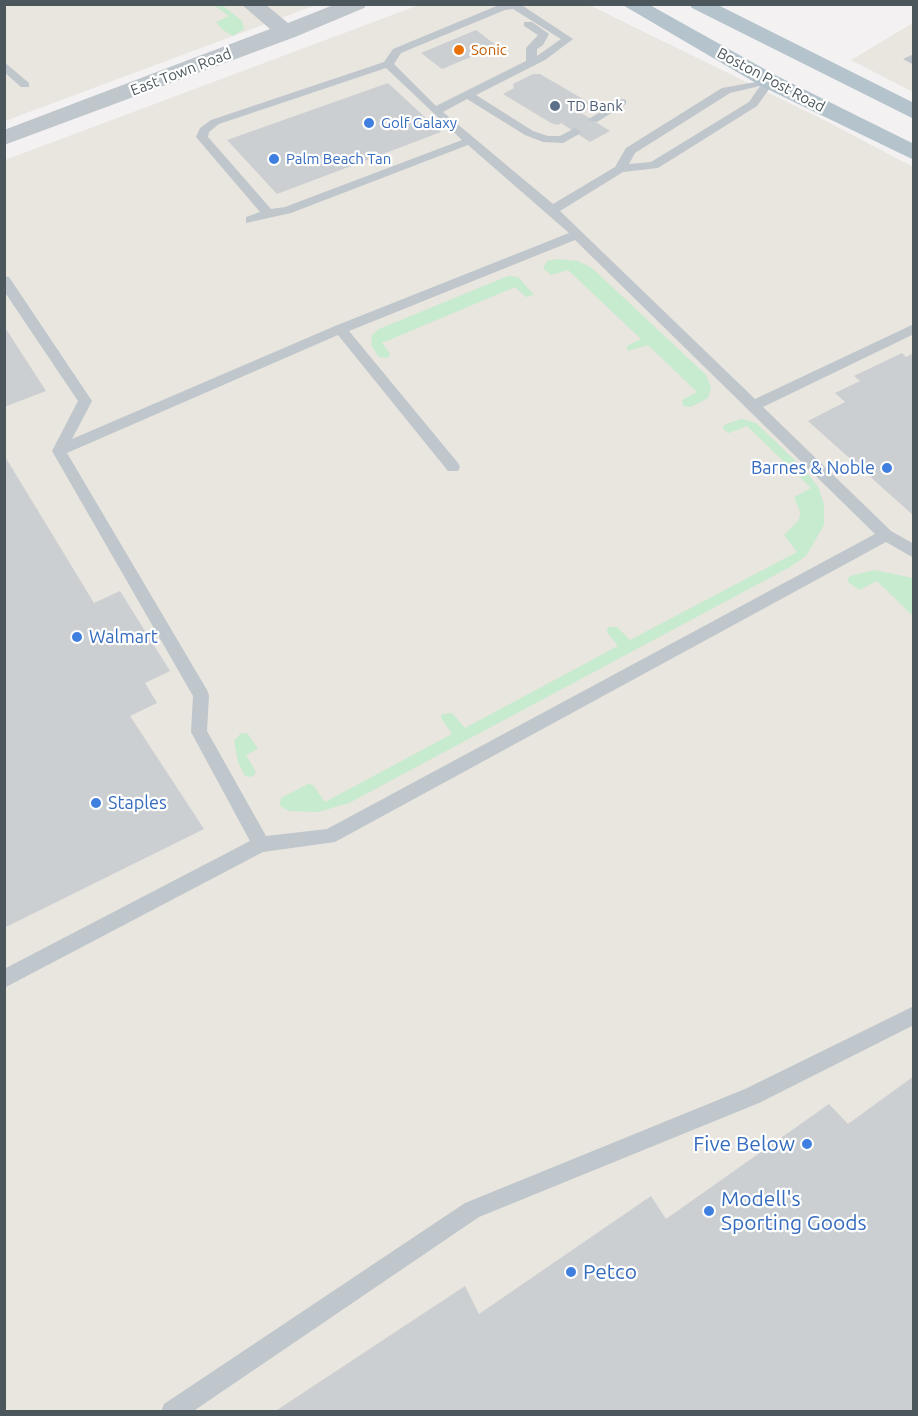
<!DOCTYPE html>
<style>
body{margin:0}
#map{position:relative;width:918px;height:1416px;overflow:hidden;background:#f3f1f2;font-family:Ubuntu,sans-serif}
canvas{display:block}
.frame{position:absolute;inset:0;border:6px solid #4b575c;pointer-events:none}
</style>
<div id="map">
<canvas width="918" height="1416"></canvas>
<div class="frame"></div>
</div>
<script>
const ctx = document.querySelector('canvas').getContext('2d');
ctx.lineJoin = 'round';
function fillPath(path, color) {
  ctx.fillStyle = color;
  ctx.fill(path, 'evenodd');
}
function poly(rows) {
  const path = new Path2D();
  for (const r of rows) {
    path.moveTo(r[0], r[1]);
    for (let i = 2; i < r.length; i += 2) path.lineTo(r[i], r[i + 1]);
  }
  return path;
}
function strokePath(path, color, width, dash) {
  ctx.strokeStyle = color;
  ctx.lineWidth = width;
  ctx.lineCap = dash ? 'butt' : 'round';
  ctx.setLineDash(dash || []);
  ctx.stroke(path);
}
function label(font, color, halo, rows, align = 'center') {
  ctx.font = font + ' Ubuntu,sans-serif';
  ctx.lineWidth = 4.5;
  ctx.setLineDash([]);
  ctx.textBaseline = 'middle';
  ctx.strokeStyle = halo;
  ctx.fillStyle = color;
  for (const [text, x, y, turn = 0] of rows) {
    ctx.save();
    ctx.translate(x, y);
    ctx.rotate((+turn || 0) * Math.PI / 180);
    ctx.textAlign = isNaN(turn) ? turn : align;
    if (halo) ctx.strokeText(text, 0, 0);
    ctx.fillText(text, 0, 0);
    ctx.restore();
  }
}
const commercial = poly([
 [587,4,824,120,913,167,913,1411,5,1412,5,160,419,5],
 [5,5,316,5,5,121],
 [913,23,913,92,851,60]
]);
const green = poly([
 [214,5,222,5,242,21,244,29,233,36,223,30,216,22,229,16],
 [557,259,578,261,592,268,706,375,711,387,708,398,691,407,683,406,682,400,697,392,648,345,628,351,627,346,641,339,568,270,551,275,543,268,547,261],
 [508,276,518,277,534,295,526,297,515,287,382,343,390,354,388,358,379,357,371,345,372,335,379,329],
 [741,419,756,423,805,470,818,487,824,504,824,525,806,556,790,567,349,803,318,812,289,811,280,806,281,798,308,784,313,785,325,802,452,734,441,718,442,714,452,713,465,728,618,646,607,632,608,627,617,627,630,640,797,552,784,535,799,520,800,512,794,497,811,488,747,426,729,433,723,429,724,425],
 [874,570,913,578,913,616,877,581,859,590,847,581,850,576],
 [241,733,248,734,258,749,246,755,256,772,252,777,245,776,238,762,234,741]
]);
const building = poly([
 [476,30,497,46,442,69,421,53],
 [533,74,540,74,588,102,587,109,581,113,610,131,590,142,561,123,558,125,551,123,503,94,514,88,513,84],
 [388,83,441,132,277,194,227,140],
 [4,326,46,391,4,407],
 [902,353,906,357,914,353,914,516,808,421,845,402,835,393,860,381,854,376],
 [4,455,94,603,120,591,170,671,145,683,157,703,130,716,204,829,4,928],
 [914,1076,914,1412,274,1412,465,1286,479,1314,651,1196,666,1219,829,1104,848,1124]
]);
const lane = poly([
 [520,4,573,39,545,60,476,95,533,131,548,136,560,136,575,128,581,132,579,134,563,143,543,142,525,135,467,99,443,112,553,204,615,167,626,148,722,88,773,79,775,81,757,106,658,168,623,172,560,211,755,399,914,324,914,334,763,407,891,531,914,544,914,558,886,542,335,842,263,852,4,988,4,969,250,841,191,732,193,696,52,451,78,401,4,291,4,276,9,277,92,401,72,439,335,326,569,233,468,145,291,213,246,223,246,217,260,212,196,137,200,128,211,120,384,62,393,49,499,5,520,4],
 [513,9,561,39,537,56,537,49,543,45,549,34,532,22,524,22,524,26,538,35,526,48,526,61,436,106,394,64,401,53,505,10,513,9],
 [386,68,462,140,285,207,271,209,208,137,209,132,219,124,386,68],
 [760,86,749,102,651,162,629,164,635,153,730,93,760,86],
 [575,240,875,534,327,829,266,836,207,731,209,695,207,690,67,453,338,335,448,471,458,471,460,467,458,463,349,331,575,240],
 [914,54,914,65,903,59,914,54],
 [4,62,29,83,29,87,21,87,4,72,4,62],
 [622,99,626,100,626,104,597,122,587,120,622,99],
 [914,1006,914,1025,759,1103,479,1217,192,1412,161,1412,164,1404,465,1203,745,1089,914,1006]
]);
const street = poly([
 [241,4,265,4,288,23,336,4,367,4,364,8,295,37,4,145,4,130,270,29,241,4]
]);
const primary = poly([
 [621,4,648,4,777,76,914,144,914,160,761,86,621,4],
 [689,4,716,4,914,103,914,119,692,8,689,4]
]);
const markers = [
 [459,50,6,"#e8710a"],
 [555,106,6,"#5c6f8a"],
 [369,123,6,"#3f7fe0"],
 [274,159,6,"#3f7fe0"],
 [887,468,6,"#3f7fe0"],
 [77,637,6,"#3f7fe0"],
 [96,803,6,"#3f7fe0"],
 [807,1144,6,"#3f7fe0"],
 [709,1211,6,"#3f7fe0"],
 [571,1272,6,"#3f7fe0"]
];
const farFoodnames = [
 ["Sonic",471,50]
];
const farStreetnames = [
 ["East Town Road",181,72,-21],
 ["Boston Post Road",771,80,28]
];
const farServicenames = [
 ["TD Bank",567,106]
];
const farShopnames = [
 ["Golf Galaxy",381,123],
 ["Palm Beach Tan",286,159]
];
const shopNames = [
 ["Barnes & Noble",875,468,"right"],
 ["Walmart",89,637],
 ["Staples",108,803]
];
const nearShopnames = [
 ["Five Below",795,1144,"right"],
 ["Modell's",721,1199],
 ["Sporting Goods",721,1223],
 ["Petco",583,1272]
];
fillPath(commercial, '#e9e5df');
fillPath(green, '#c6ebcf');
fillPath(building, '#cccfd2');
fillPath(lane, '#bfc7cc');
fillPath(street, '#bfc7cc');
fillPath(primary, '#b5c4cc');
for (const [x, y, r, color] of markers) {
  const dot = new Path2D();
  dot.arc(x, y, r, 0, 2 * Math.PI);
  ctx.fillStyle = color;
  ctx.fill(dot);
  strokePath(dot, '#fff', 2);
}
label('15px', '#c56008', '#fff', farFoodnames, 'left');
label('15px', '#4b575c', '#fff', farStreetnames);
label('15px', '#4e5e75', '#fff', farServicenames, 'left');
label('15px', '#366cbe', '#fff', farShopnames, 'left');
label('18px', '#366cbe', '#fff', shopNames, 'left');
label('21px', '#366cbe', '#fff', nearShopnames, 'left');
</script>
